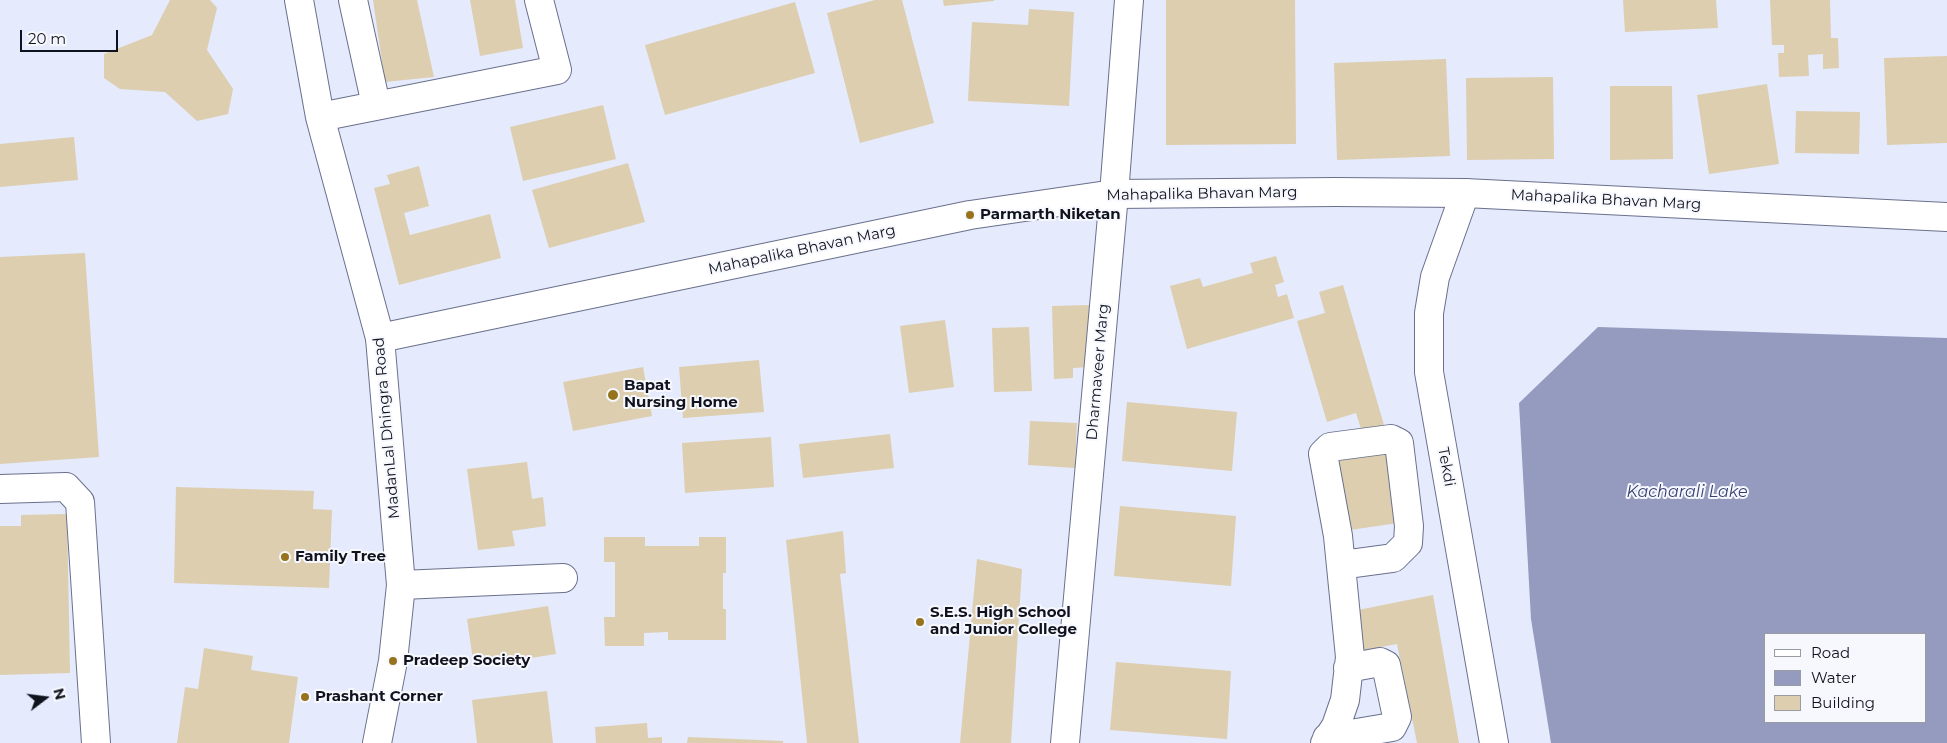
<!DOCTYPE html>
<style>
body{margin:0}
#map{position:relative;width:1947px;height:743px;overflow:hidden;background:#e5eafd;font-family:Montserrat,sans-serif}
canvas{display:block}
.legend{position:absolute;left:1764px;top:633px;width:162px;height:90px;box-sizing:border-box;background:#f6f8fe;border:1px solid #9a9ca4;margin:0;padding:6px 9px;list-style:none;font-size:15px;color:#10131d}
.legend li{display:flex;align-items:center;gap:10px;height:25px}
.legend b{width:25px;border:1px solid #9a9ca4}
.north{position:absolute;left:20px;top:673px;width:50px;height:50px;-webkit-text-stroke:4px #f6f8fe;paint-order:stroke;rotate:75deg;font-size:14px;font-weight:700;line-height:20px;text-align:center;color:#10131d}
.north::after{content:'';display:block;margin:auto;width:18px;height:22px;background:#10131d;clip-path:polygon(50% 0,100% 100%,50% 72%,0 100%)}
.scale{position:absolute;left:20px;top:30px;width:98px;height:22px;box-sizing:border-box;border:2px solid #10131d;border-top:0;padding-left:6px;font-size:15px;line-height:18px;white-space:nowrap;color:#10131d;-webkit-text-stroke:4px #f6f8fe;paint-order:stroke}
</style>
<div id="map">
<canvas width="1947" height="743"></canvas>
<ul class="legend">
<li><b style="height:6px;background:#fff"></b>Road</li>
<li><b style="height:14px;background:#949bbf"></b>Water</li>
<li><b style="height:14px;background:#dcceaf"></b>Building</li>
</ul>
<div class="north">N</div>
<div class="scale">20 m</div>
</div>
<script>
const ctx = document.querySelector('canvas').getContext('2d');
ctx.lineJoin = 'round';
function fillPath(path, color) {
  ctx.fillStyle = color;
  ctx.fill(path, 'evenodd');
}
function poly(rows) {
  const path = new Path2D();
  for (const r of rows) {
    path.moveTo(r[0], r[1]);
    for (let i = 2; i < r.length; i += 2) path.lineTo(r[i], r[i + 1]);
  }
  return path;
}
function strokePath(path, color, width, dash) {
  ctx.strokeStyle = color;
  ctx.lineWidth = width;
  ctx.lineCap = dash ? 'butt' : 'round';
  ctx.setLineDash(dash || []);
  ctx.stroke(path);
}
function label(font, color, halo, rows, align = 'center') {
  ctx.font = font + ' Montserrat,sans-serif';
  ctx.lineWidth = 4;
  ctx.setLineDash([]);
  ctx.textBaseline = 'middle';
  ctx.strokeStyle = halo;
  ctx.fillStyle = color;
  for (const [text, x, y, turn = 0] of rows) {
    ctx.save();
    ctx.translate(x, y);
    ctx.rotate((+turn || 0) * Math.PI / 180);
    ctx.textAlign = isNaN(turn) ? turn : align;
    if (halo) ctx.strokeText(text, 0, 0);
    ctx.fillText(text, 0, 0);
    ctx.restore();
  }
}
const water = poly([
 [1598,327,1947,338,1947,743,1551,743,1531,619,1519,403],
 [1766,634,1926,634,1926,722,1766,722]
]);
const building = poly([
 [170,0,210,0,217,8,207,50,233,89,228,114,197,121,165,92,120,89,104,78,104,54,152,35],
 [373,0,417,0,434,77,385,82],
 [470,0,515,0,523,48,480,56],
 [875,0,902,0,934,123,860,143,827,13],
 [943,0,994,0,994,1,944,6],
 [1166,0,1295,0,1296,144,1166,145],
 [1623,0,1716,0,1718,28,1625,32],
 [1770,0,1830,0,1831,38,1838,38,1839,68,1823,69,1823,54,1808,55,1809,76,1779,77,1778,53,1784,53,1784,45,1772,45],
 [795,2,815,73,665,115,645,45],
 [1029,9,1074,12,1069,106,968,101,972,22,1028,25],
 [1947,56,1947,143,1887,145,1884,58],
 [1446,59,1450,156,1337,160,1334,63],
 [1553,77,1554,159,1467,160,1466,78],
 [1767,84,1779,164,1709,174,1697,95],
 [1610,86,1672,86,1673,159,1610,160],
 [603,105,616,159,523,181,510,127],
 [1796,111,1860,112,1859,154,1795,153],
 [74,137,78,180,0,187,0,144],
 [628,163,645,222,549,248,532,190],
 [419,166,429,206,404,213,410,235,490,214,501,258,399,285,374,188,390,184,387,175],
 [85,253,99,457,0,464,0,257],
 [1276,256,1284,282,1275,285,1278,297,1287,294,1294,318,1187,349,1170,286,1200,278,1203,287,1253,273,1250,263],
 [1343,285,1384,425,1362,432,1356,413,1327,422,1297,321,1325,313,1319,292],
 [1089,305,1090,367,1073,368,1073,378,1054,379,1052,306],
 [945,320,954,387,909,393,900,326],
 [1029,327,1032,391,994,392,992,328],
 [759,360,764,412,683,418,679,367],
 [643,367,652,416,573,431,563,382],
 [1127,402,1237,412,1232,471,1122,461],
 [1030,421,1077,423,1075,468,1028,465],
 [890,434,894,468,803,478,799,444],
 [771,437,774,487,685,493,682,443],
 [1393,446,1405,522,1343,531,1331,455],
 [527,462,532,499,543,497,546,526,512,531,515,546,478,550,467,469],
 [176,487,314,491,313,509,332,510,329,588,174,583],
 [1120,506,1236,516,1231,586,1114,576],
 [67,514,70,673,0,675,0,526,21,526,21,515],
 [843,531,846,573,840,574,859,743,807,743,786,540],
 [604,537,645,537,645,546,699,546,699,537,726,537,726,573,723,573,723,609,726,609,726,640,668,640,668,632,644,633,644,646,605,646,604,617,615,617,615,562,604,562],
 [977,559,1022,569,1011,743,960,743],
 [1433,595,1459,743,1417,743,1397,644,1360,651,1353,611],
 [548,606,556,654,474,667,467,619],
 [204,648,253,656,251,670,298,677,289,743,177,743,185,687,198,689],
 [1116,662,1231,671,1227,739,1110,730],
 [547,691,553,743,477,743,472,700],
 [647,723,648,738,662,737,662,743,596,743,595,727],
 [688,737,783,741,783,743,687,743]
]);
const minor = poly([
 [299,0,320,117,380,338],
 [353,0,376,105],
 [320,117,557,70,539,0],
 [1465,193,1435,277,1429,313,1429,372,1494,743],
 [0,489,66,487,80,502,96,743],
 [401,585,563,578],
 [1327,738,1392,727,1397,717,1386,665,1380,662,1348,668],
 [1065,743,1114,194],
 [1325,743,1336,726,1345,700,1350,657,1338,536,1323,454,1330,447,1391,439,1399,443,1409,526,1408,543,1393,558,1341,565]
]);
const tertiary = poly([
 [1114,194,1129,0],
 [377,743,393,661,401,585,380,338,970,215,1114,194,1335,192,1465,193,1947,217]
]);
const markers = [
 [970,215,5,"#96731c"],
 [613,395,6,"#96731c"],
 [285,557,5,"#96731c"],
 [920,622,5,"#96731c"],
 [393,661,5,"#96731c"],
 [305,697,5,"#96731c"]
];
const streetNames = [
 ["Mahapalika Bhavan Marg",1202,194,-1],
 ["Mahapalika Bhavan Marg",1606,200,3],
 ["Mahapalika Bhavan Marg",802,250,-12],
 ["Dharmaveer Marg",1098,372,-85],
 ["MadanLal Dhingra Road",387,428,-95],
 ["Tekdi",1446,467,80]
];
const poiNames = [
 ["Parmarth Niketan",980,215],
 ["Bapat",624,386],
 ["Nursing Home",624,403],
 ["Family Tree",295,557],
 ["S.E.S. High School",930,613],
 ["and Junior College",930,630],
 ["Pradeep Society",403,661],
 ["Prashant Corner",315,697]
];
const waterNames = [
 ["Kacharali Lake",1687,492]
];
fillPath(water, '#949bbf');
fillPath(building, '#dcceaf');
strokePath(minor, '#6a708c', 30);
strokePath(tertiary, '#6a708c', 30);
strokePath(minor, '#fff', 28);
strokePath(tertiary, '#fff', 28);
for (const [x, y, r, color] of markers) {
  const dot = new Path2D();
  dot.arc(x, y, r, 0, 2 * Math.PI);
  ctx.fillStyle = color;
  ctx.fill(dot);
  strokePath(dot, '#f6f8fe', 2);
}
label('15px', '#10131d', '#f6f8fe', streetNames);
label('bold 15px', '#10131d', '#f6f8fe', poiNames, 'left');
label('italic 16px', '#363e6f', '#f6f8fe', waterNames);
</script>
